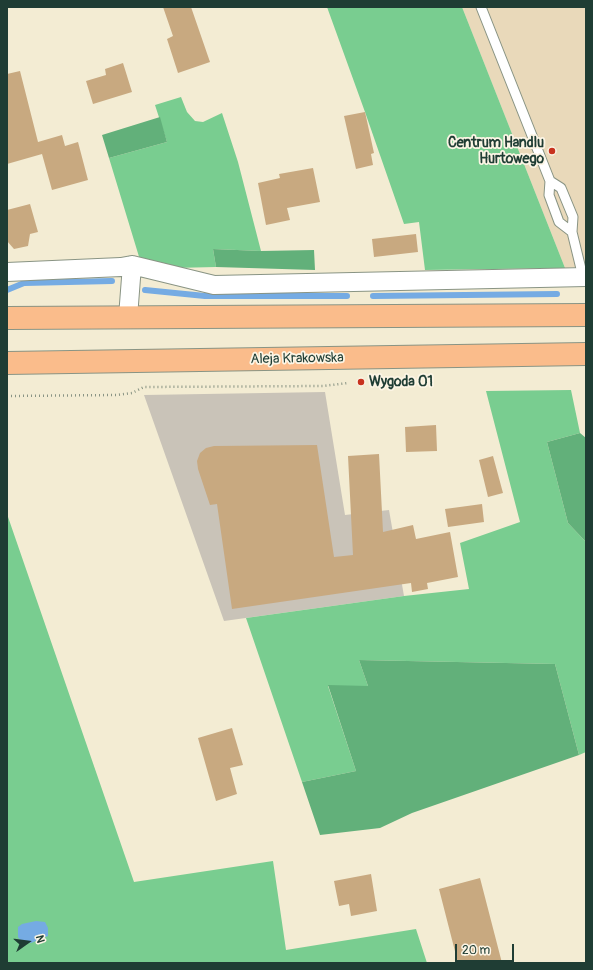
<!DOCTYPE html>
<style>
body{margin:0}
#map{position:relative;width:593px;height:970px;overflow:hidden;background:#f3ecd3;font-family:Pangolin,sans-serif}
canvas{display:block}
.frame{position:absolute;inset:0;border:8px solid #1f3d34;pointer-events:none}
.north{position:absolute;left:8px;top:922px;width:40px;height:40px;-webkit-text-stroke:3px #fcf5e5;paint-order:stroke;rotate:76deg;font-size:11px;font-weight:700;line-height:16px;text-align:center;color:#1f3d34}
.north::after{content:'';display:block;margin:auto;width:14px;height:18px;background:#1f3d34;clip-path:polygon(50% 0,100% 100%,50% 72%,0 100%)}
.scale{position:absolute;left:455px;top:944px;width:59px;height:18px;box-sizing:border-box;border:2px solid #1f3d34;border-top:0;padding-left:5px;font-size:12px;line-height:14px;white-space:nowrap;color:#1f3d34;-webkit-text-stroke:3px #fcf5e5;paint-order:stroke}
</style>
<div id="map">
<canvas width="593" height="970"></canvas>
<div class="frame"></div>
<div class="north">N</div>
<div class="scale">20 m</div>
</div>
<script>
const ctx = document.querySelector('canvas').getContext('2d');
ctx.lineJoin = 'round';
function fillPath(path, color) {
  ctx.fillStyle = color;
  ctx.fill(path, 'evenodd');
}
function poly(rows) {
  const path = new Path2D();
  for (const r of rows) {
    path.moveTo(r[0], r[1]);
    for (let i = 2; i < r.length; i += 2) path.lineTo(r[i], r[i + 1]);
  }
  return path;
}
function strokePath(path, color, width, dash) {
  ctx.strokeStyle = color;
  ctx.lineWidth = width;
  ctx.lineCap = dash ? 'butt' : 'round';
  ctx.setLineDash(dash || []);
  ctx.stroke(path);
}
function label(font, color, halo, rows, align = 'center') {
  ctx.font = font + ' Pangolin,sans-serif';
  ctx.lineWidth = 3.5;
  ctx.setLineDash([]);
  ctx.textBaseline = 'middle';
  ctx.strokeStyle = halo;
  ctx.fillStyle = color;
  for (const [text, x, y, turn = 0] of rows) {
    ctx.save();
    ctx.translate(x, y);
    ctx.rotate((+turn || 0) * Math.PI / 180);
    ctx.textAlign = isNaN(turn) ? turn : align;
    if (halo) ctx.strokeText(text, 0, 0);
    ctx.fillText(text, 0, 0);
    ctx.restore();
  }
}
const built = poly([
 [462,7,586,7,586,266,565,268]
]);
const industrial = poly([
 [325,392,345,515,389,510,404,596,224,621,144,395]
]);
const green = poly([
 [327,7,462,7,565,268,425,270,419,222,404,224,365,112],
 [181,97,187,112,195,121,203,122,222,113,238,162,261,251,213,249,216,267,173,268,140,260,109,158,167,142,155,105],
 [571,390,580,433,547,442,568,523,586,542,586,752,579,755,555,664,359,660,368,686,328,686,356,771,302,782,246,618,404,596,469,589,460,543,520,522,486,391],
 [7,514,134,882,273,861,286,950,416,929,427,963,7,963]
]);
const forest = poly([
 [160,117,167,142,109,158,102,135],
 [213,249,261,251,314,250,315,270,216,267],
 [580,433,586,438,586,542,568,523,547,442],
 [359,660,555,664,579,755,412,813,380,828,320,835,302,782,356,771,328,685,368,686]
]);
const water = poly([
 [36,921,45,922,48,928,48,936,31,943,21,941,18,937,18,927,22,924]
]);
const stream = poly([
 [7,290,24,283,112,281],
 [145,290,205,296,347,296],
 [373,296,557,294]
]);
const building = poly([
 [163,7,191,7,210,62,178,73,167,39,173,36],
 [123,63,132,92,93,104,86,81,106,75,105,69],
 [20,71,38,142,62,135,65,146,78,142,88,180,52,190,42,154,7,164,7,74],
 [365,112,374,153,371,154,373,165,356,169,344,116],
 [313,168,320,202,287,208,290,220,266,225,258,183,280,178,279,174],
 [30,204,38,232,30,234,28,246,14,249,7,241,7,210],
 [416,234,418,252,374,257,372,239],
 [436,425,437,451,406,452,405,427],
 [317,445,334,557,353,555,348,456,379,454,383,532,413,525,416,539,450,532,458,577,427,583,428,589,412,592,411,583,232,609,217,504,210,505,198,469,197,461,200,453,206,448,214,446],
 [493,456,503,493,488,497,479,460],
 [482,504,484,522,448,527,445,509],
 [232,728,243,765,230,768,237,794,216,801,198,738],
 [371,874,377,911,351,916,349,904,339,906,334,881],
 [480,878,502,963,458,963,439,889]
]);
const path = poly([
 [7,396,117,395,132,393,144,387,323,386,348,383]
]);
const lane = poly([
 [481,7,550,181,549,195,559,222,572,232],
 [550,181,561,188,573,217,572,232,583,277]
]);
const street = poly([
 [7,272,121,267,132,265,214,285,586,277],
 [128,317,132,265]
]);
const primary = poly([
 [7,318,586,315],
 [7,363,586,354]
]);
const markers = [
 [552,151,4,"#c8321e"],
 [361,382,4,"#c8321e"]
];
const poiNames = [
 ["Centrum Handlu",544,143],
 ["Hurtowego",544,159],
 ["Wygoda 01",369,382,"left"]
];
const streetNames = [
 ["Aleja Krakowska",297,359,-1]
];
fillPath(built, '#e9d9ba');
fillPath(industrial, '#c9c3b8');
fillPath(green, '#79cd90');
fillPath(forest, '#62b07a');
fillPath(water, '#75abe3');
strokePath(stream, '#75abe3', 6);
fillPath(building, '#c8a980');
strokePath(lane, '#899484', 11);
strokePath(street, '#899484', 20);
strokePath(primary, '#899484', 24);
strokePath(path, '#899484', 2.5, [1, 3]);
strokePath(lane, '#fff', 9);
strokePath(street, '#fff', 18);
strokePath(primary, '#fabc8b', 22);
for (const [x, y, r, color] of markers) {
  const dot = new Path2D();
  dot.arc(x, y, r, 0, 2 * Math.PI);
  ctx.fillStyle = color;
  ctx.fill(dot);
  strokePath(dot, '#fcf5e5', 1.5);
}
label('bold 14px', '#1f3d34', '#fcf5e5', poiNames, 'right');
label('14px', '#1f3d34', '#fcf5e5', streetNames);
</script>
